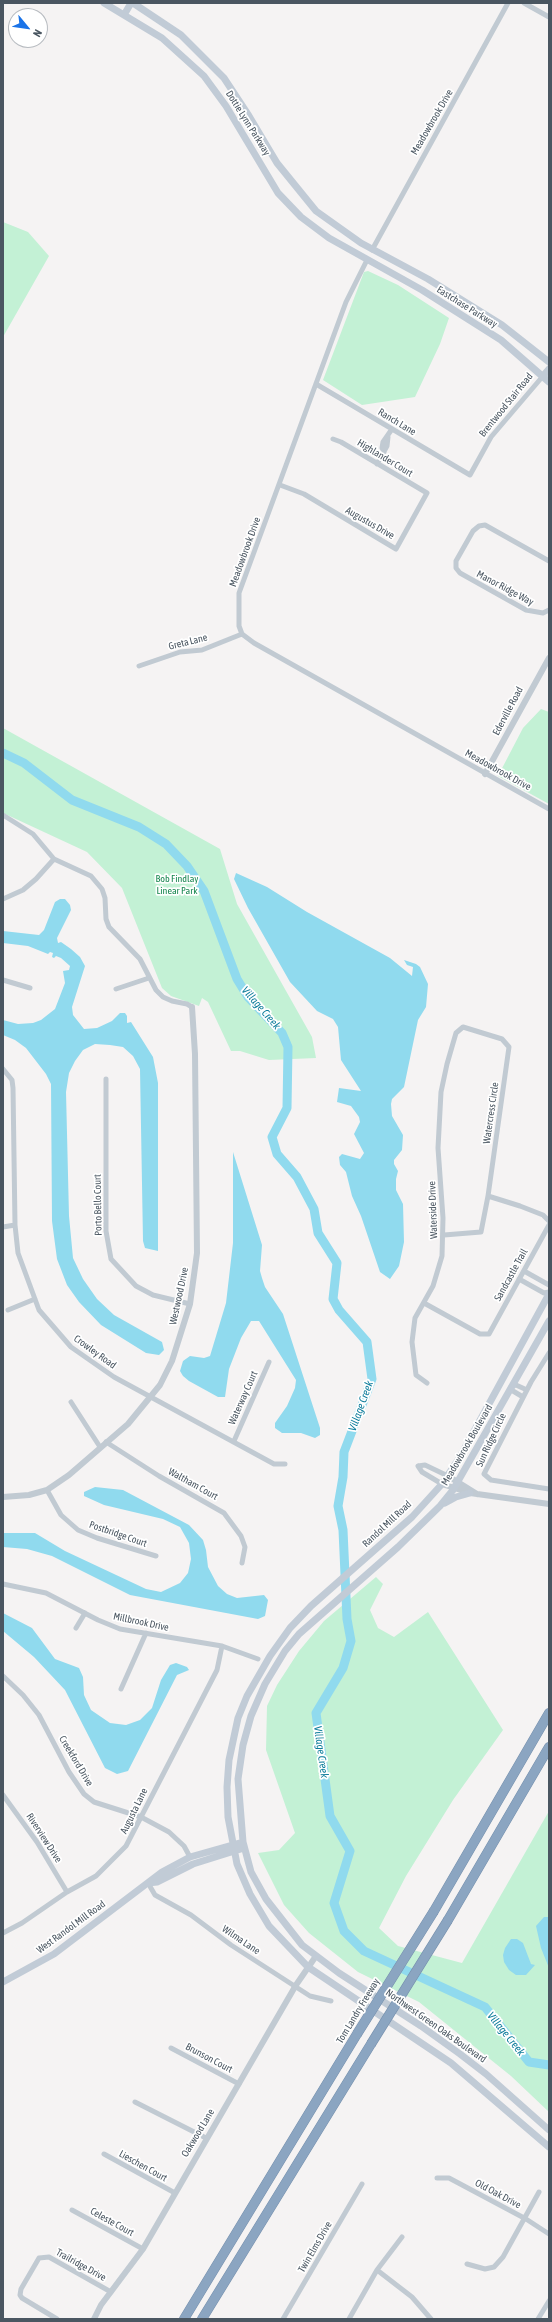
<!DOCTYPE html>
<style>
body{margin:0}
#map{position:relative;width:552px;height:2322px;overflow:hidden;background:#f5f3f3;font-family:"Asap Condensed",sans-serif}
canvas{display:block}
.frame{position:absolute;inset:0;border:4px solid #4a5661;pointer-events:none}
.north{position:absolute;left:8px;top:8px;width:40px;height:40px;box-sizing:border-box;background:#fff;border:1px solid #b7bbc0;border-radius:50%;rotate:119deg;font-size:11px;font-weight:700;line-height:16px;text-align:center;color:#4a5661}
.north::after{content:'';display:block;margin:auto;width:14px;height:18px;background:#1a73e8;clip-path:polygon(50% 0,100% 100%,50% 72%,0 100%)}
</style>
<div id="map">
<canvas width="552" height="2322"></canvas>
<div class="frame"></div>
<div class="north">N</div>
</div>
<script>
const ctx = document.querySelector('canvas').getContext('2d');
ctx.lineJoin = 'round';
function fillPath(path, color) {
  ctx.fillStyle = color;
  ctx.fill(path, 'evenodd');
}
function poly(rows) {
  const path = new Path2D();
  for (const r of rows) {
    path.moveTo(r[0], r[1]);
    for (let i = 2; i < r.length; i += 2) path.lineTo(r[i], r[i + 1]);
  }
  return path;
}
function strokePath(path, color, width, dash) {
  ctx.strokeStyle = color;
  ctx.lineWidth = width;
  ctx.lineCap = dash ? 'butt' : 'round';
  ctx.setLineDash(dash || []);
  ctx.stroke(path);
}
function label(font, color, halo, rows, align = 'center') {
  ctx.font = font + ' "Asap Condensed",sans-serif';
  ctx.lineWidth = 3.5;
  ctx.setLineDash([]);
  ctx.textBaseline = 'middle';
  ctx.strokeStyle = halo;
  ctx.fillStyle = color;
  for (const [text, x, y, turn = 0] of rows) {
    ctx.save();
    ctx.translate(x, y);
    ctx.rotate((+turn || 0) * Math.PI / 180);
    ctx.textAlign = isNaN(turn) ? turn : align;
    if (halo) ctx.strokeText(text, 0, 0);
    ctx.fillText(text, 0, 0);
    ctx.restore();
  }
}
const green = poly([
 [3,222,28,232,49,256,3,337],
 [368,271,398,285,449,318,440,344,415,397,362,405,323,380,364,272],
 [541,709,549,712,549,804,498,776,523,728],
 [3,728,220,849,237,904,312,1037,316,1058,269,1060,240,1051,231,1051,208,1002,202,998,199,1006,171,996,162,988,122,888,87,852,3,813],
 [376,1577,383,1584,370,1610,378,1628,394,1637,428,1612,503,1730,453,1800,406,1876,379,1928,398,1946,462,1963,549,1811,549,2112,511,2076,419,2002,358,1972,309,1933,284,1905,258,1853,279,1850,295,1833,266,1750,267,1706,277,1685,299,1651,324,1621]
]);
const water = poly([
 [236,873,267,887,307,912,390,958,412,976,413,967,407,965,404,960,416,964,420,967,428,984,426,1007,418,1020,404,1087,392,1099,391,1104,392,1116,403,1135,402,1150,394,1160,394,1164,398,1171,396,1179,396,1190,403,1204,404,1242,399,1266,390,1279,380,1272,361,1216,352,1196,346,1172,340,1165,339,1157,342,1154,360,1159,364,1153,354,1134,360,1122,359,1117,351,1106,337,1102,339,1088,361,1091,341,1060,338,1027,333,1019,317,1011,290,982,248,908,234,879],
 [60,899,65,899,70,905,71,910,57,938,58,943,61,942,71,949,80,957,85,966,72,1007,73,1015,84,1029,97,1028,112,1021,120,1013,125,1013,127,1016,127,1023,131,1022,153,1057,158,1083,158,1251,145,1248,143,1241,140,1069,133,1056,123,1047,110,1045,95,1044,83,1050,75,1061,69,1073,66,1092,69,1216,73,1258,83,1279,97,1299,114,1315,162,1342,164,1350,159,1355,146,1353,101,1325,79,1302,67,1285,57,1259,52,1221,51,1084,46,1074,26,1048,15,1040,3,1035,3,1020,18,1024,33,1023,41,1020,55,1009,65,983,63,971,69,970,70,966,61,958,56,956,54,958,52,957,53,953,50,952,48,954,28,946,3,943,3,931,39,935,44,930,55,902],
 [233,1152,262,1245,260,1271,262,1278,265,1287,283,1314,320,1428,320,1435,315,1438,301,1433,282,1433,275,1428,275,1423,287,1406,295,1388,296,1380,259,1321,251,1321,241,1338,229,1369,225,1397,218,1397,189,1381,183,1376,180,1371,183,1361,190,1356,204,1358,210,1356,226,1303,233,1243],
 [95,1487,123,1490,189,1525,203,1540,206,1550,208,1567,218,1586,227,1594,237,1598,264,1595,268,1600,265,1616,258,1619,130,1595,52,1556,27,1549,3,1547,3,1533,35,1533,65,1551,146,1589,161,1592,180,1583,188,1573,191,1559,189,1543,180,1527,163,1519,104,1505,84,1496,84,1492],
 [3,1613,32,1628,55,1659,79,1668,83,1677,84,1695,91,1710,110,1723,126,1725,140,1720,152,1708,161,1680,170,1665,176,1663,187,1667,189,1670,177,1675,128,1771,117,1774,105,1768,65,1690,34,1657,3,1631],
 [544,1917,549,1917,549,1968,541,1948,536,1926],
 [511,1939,517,1939,523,1943,531,1964,535,1965,526,1975,516,1975,509,1970,504,1962,503,1955,505,1948]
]);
const river = poly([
 [3,753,24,763,72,800,139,827,166,844,187,866,204,891,237,979,248,997,282,1033,288,1047,287,1108,272,1137,277,1154,297,1177,314,1209,318,1233,337,1263,333,1299,339,1310,367,1342,372,1379,344,1452,343,1477,338,1506,343,1530,347,1619,351,1641,343,1668,316,1713,330,1816,350,1851,334,1903,344,1931,364,1951,485,2007,529,2062,549,2065]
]);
const minor = poly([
 [524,3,549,17],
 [372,250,508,3],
 [367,260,346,302,239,593,239,626,242,634,254,643,549,809],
 [316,384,470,475,491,437,543,376],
 [384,452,382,448,383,442,392,429],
 [377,464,387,446,388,437],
 [280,485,304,494,396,549,427,493,341,442,333,439],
 [549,561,485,525,479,526,473,531,456,561,456,568,460,573,526,610,543,613,549,610],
 [139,666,180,652,202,650,242,634],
 [3,815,33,834,54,859,91,876,102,889,105,898,106,919,109,927,140,959,156,990,163,997,172,1001,187,1004,192,1007],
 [3,899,23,890,36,879,54,859],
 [3,980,30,988],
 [116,989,149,978],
 [3,1069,12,1080,13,1088,15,1225,18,1253,39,1310,71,1347,114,1377,274,1464,285,1464],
 [106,1079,106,1231,111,1259,136,1286,153,1295,190,1304],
 [488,1196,520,1206,543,1215,549,1221],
 [3,1227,15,1225],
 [524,1271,549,1285],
 [519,1279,544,1293,549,1292],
 [424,1303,480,1334,489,1334,549,1225],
 [8,1310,35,1299],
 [549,1353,531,1382,484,1474,491,1480,549,1489],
 [427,1383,416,1375,412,1342,415,1318,433,1286,442,1256,443,1218,438,1148,441,1092,447,1064,456,1033,463,1027,502,1039,509,1047,488,1196,481,1232,444,1235],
 [523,1397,513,1391,511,1387,516,1385,527,1390],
 [71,1402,100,1447],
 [234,1441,269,1362],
 [106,1442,159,1476,224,1513,241,1536,245,1547,242,1563],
 [418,1466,425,1465,448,1476],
 [418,1466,422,1472,442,1484],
 [47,1490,61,1515,78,1530,97,1538,156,1556],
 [3,1584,46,1593,98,1620,120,1629,222,1646,258,1659],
 [76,1628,85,1613],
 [3,1676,23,1695,39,1715,69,1772,84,1794,94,1802,141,1817,169,1832,184,1846,190,1857],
 [121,1689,146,1633],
 [3,1795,37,1842,67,1892],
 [148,1883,155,1895,191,1915,231,1945,310,1996,331,2001],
 [3,1933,22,1923,67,1892,96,1876,126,1846,217,1670,222,1646],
 [171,2048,239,2084],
 [135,2102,206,2138],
 [104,2154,175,2193],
 [437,2178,449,2178,526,2219,549,2234],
 [72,2210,143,2249],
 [467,2264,485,2269,494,2267,503,2257,539,2192],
 [377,2270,412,2297,431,2319],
 [57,2319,22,2298,20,2295,21,2289,39,2258,49,2257,111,2292],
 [283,2319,362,2184],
 [349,2319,377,2270,402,2237],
 [538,2319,549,2301]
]);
const tertiary = poly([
 [485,774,549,658],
 [448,1476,477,1494],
 [442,1484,470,1493,549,1504],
 [3,1497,29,1495,47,1490,69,1475,128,1424,160,1385,172,1361,190,1304,197,1253,195,1054,192,1007],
 [94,2319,101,2305,143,2249,296,1985,316,1956]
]);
const secondary = poly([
 [104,3,162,38,204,76,226,106,278,193,301,217,329,238,422,290,501,340,549,382],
 [133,3,181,35,224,78,249,116,277,163,316,211,361,243,428,279,502,325,549,362],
 [124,15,131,3],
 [543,376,549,369],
 [549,1294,460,1457,442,1484,412,1517,311,1606,290,1628,270,1656,247,1696,238,1718,229,1760,227,1787,228,1817,237,1864,250,1894,269,1926,308,1967,451,2063,549,2147],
 [549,1321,453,1490,440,1506,398,1547,299,1634,285,1651,265,1684,251,1716,243,1745,238,1779,243,1842,251,1872,266,1899,302,1945,339,1973,421,2026,460,2054,486,2074,549,2130],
 [445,1503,456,1497,470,1493],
 [148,1883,157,1882,193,1864,244,1848],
 [3,1982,54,1954,162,1872,190,1857,243,1842]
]);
const motorway = poly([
 [434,1911,549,1713],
 [448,1920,549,1747],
 [184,2319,357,2034],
 [202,2319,371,2044]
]);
const motorwayBridge = poly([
 [357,2034,434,1911],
 [371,2044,448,1920]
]);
const streetNames = [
 ["Meadowbrook Drive",432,122,-60],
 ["Dottie Lynn Parkway",248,123,58],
 ["Eastchase Parkway",467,307,32],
 ["Brentwood Stair Road",506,405,-51],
 ["Ranch Lane",397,422,31],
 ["Highlander Court",385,458,31],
 ["Augustus Drive",370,523,30],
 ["Meadowbrook Drive",245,552,-70],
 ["Manor Ridge Way",505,588,28],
 ["Greta Lane",188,642,-14],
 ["Ederville Road",508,711,-62],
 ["Meadowbrook Drive",498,770,29],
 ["Watercress Circle",491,1113,-82],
 ["Porto Bello Court",98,1205,-91],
 ["Waterside Drive",433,1210,-92],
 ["Sandcastle Trail",511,1275,-61],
 ["Westwood Drive",179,1296,-78],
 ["Crowley Road",95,1352,36],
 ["Waterway Court",243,1398,-66],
 ["Sun Ridge Circle",491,1440,-65],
 ["Meadowbrook Boulevard",467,1445,-60],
 ["Waltham Court",193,1484,29],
 ["Randol Mill Road",387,1524,-43],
 ["Postbridge Court",118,1534,19],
 ["Millbrook Drive",141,1622,12],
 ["Creekford Drive",76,1761,59],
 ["Augusta Lane",134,1811,-64],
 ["Riverview Drive",44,1838,57],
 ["West Randol Mill Road",71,1927,-36],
 ["Wilma Lane",241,1940,34],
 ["Tom Landry Freeway",358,2011,-59],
 ["Northwest Green Oaks Boulevard",436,2026,35],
 ["Brunson Court",209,2058,28],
 ["Oakwood Lane",198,2133,-59],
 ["Lieschen Court",143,2166,29],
 ["Old Oak Drive",498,2194,28],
 ["Celeste Court",112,2222,29],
 ["Twin Elms Drive",315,2247,-60],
 ["Trailridge Drive",81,2265,29]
];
const parkNames = [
 ["Bob Findlay",177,879],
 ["Linear Park",177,891]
];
const waterNames = [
 ["Village Creek",261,1008,49],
 ["Village Creek",361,1406,-70],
 ["Village Creek",321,1752,82],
 ["Village Creek",506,2034,51]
];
fillPath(green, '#c3f1d5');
fillPath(water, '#90daee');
strokePath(river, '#90daee', 9);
strokePath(motorway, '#7690ad', 10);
strokePath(minor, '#c1cad2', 5);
strokePath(tertiary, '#c1cad2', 6);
strokePath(secondary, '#c1cbd6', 7);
strokePath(motorway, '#8ba5c1', 9);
strokePath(motorwayBridge, '#7690ad', 10, []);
strokePath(motorwayBridge, '#8ba5c1', 9);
label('10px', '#4a5661', '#fff', streetNames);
label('10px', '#17864f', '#fff', parkNames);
label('italic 11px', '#0c7c9b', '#fff', waterNames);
</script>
